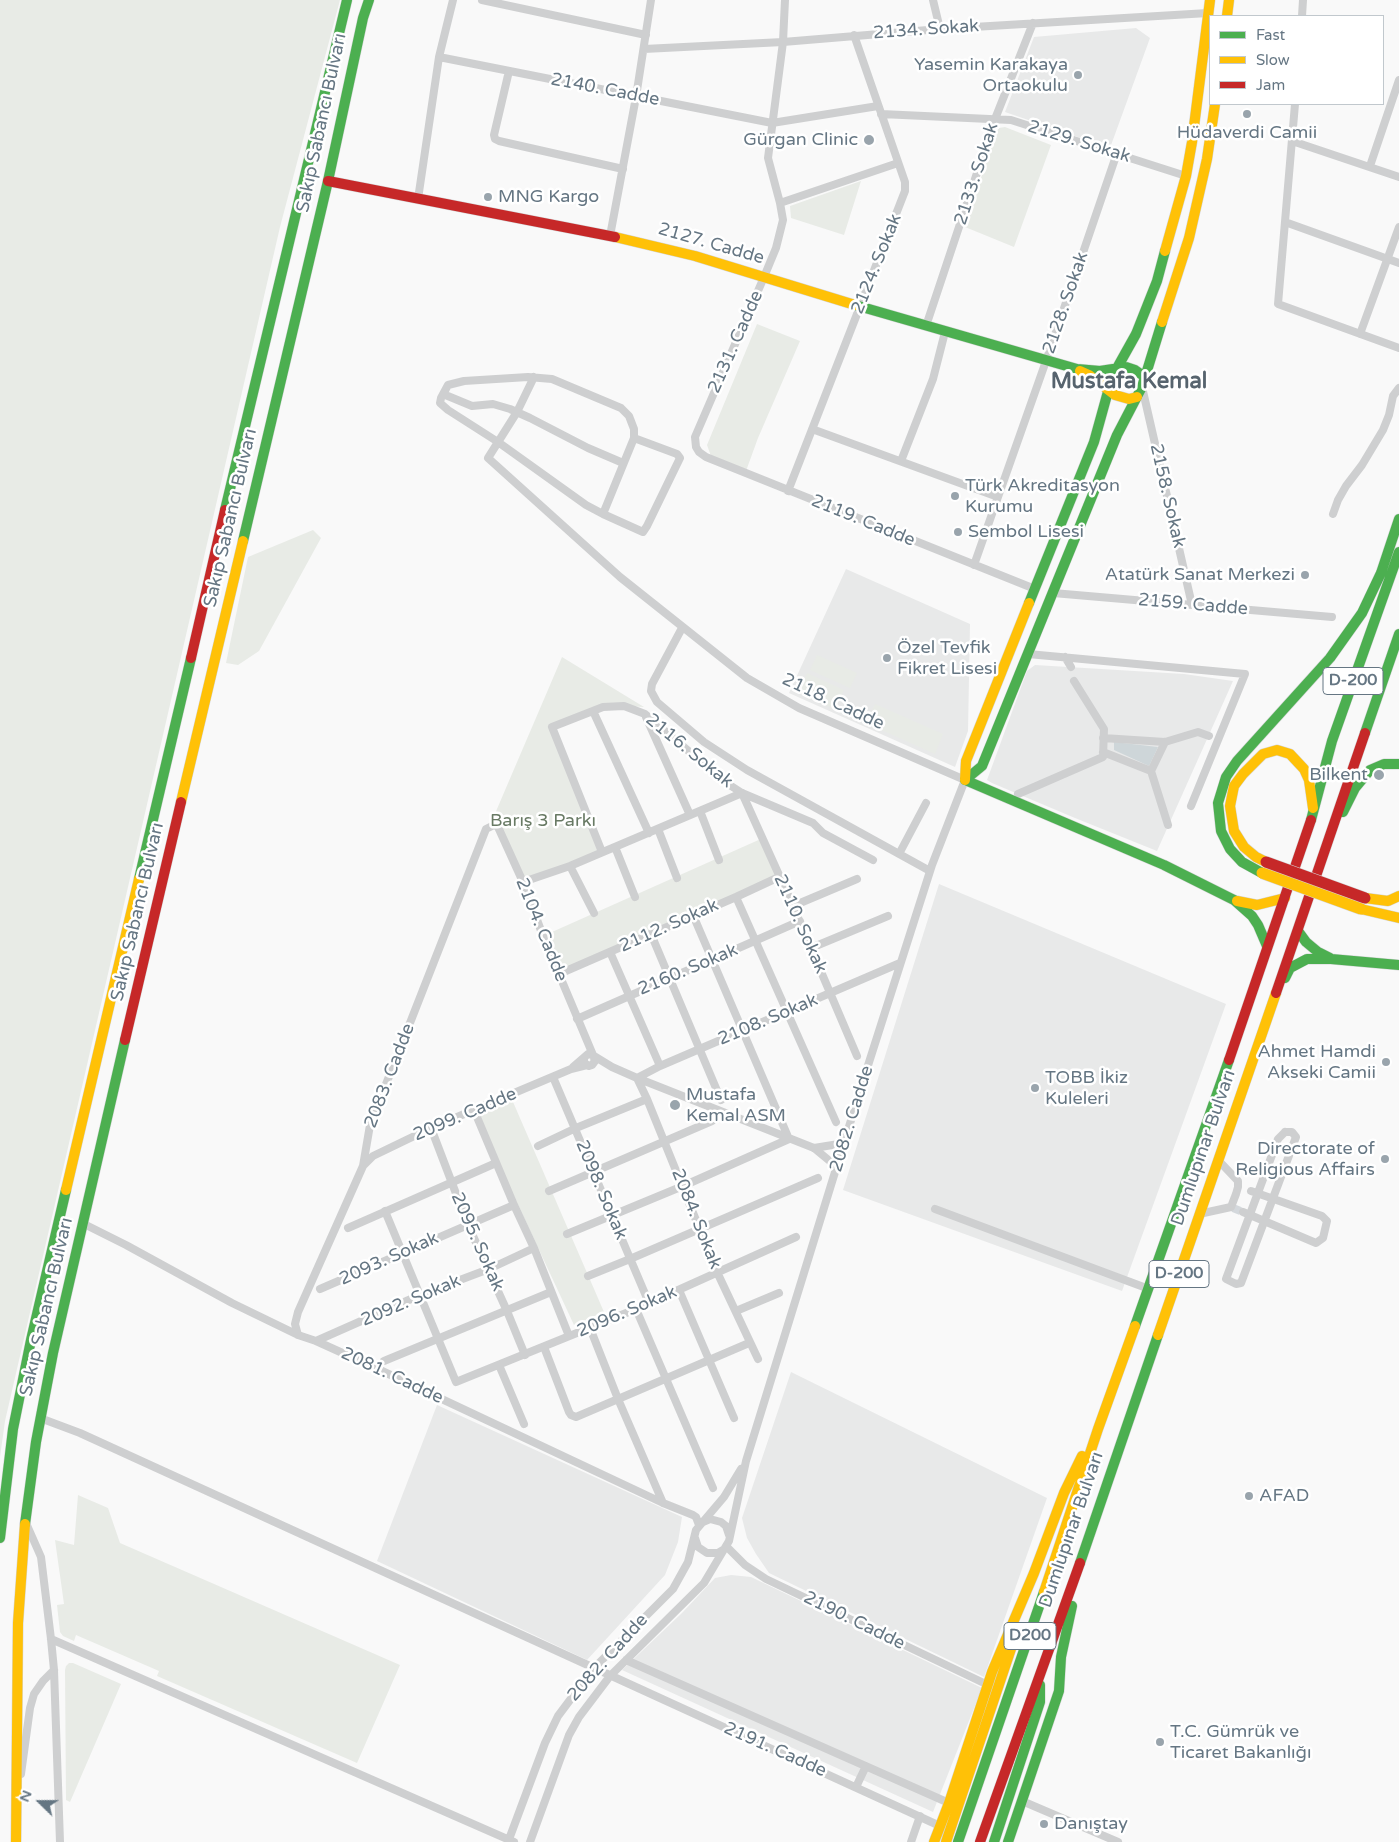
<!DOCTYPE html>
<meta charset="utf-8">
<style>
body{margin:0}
#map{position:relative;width:1399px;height:1842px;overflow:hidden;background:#f9f9f9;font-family:"Varela Round",sans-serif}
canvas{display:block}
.legend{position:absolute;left:1209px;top:15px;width:175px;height:90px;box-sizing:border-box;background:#fff;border:1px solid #c1c8cd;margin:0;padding:6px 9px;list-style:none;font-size:15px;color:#657683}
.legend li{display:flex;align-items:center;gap:10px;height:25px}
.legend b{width:25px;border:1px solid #c1c8cd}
.north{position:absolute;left:15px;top:1777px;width:50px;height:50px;-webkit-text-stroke:4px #fff;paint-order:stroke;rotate:292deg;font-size:14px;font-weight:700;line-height:20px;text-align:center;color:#657683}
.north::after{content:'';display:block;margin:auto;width:18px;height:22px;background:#657683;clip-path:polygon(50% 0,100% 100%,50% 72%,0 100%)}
</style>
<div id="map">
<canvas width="1399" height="1842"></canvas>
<ul class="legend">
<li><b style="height:6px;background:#4caf50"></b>Fast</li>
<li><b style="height:6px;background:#ffc107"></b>Slow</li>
<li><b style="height:6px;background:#c62828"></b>Jam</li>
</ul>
<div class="north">N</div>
</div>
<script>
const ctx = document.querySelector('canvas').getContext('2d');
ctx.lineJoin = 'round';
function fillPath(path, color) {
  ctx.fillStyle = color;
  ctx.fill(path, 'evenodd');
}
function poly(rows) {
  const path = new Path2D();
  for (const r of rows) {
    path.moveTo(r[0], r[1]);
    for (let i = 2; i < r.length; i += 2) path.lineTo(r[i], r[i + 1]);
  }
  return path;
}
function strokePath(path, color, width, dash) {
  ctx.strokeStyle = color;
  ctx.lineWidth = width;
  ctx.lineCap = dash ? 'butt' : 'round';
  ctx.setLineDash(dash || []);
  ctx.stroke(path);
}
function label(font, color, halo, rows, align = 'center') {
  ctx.font = font + ' "Varela Round",sans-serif';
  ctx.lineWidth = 5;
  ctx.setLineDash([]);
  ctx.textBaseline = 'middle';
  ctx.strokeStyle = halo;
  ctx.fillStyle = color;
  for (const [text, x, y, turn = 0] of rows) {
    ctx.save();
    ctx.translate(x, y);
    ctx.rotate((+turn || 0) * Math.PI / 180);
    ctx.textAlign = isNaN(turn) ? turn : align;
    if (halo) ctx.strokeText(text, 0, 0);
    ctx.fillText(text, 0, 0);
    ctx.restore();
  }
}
const built = poly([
 [1136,28,1150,38,1110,148,1005,112,1034,37],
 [846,569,970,624,968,731,955,767,789,693],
 [1035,665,1184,674,1233,681,1157,851,1075,818,992,783,987,780,1027,671],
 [939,884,1226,1004,1122,1291,843,1190],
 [791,1372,1047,1498,984,1677,769,1573,756,1554,747,1538,742,1518],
 [437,1405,682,1517,678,1542,665,1575,587,1660,377,1561],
 [731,1575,751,1577,982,1688,933,1812,622,1670,682,1613,715,1578]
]);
const green = poly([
 [0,0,340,0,280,227,5,1421,0,1457],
 [1005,127,1051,145,1014,247,965,227,996,132,999,128],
 [861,181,844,235,791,218,790,206],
 [757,324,800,341,758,438,746,471,712,459,707,445],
 [313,530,321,538,259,651,238,665,226,663,248,557],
 [817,655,857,673,850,688,810,670],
 [562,657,644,707,624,706,603,707,552,727,602,852,523,882,494,816],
 [807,673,844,690,835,709,798,693],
 [875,704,943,734,935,754,866,723],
 [763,838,779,877,559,974,543,936],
 [510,1095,604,1312,574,1325,474,1110],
 [78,1495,108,1508,120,1543,400,1665,357,1763,157,1676,159,1671,76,1635,74,1641,63,1636,60,1632,57,1605,64,1604,55,1540,74,1545],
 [69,1663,73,1663,121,1684,70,1802,66,1800,65,1670,66,1666]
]);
const water = poly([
 [1114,742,1158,747,1149,766,1114,750]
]);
const streetTunnel = poly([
 [1233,1208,1243,1212]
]);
const street = poly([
 [482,0,646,35],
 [785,0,783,42,768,158,780,203,783,220,776,248,764,277,695,437,696,447,699,452,706,457,1035,589],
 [933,0,940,29],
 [1302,16,1303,0],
 [644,49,783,42,940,29,1208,13],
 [439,57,772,123,878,106],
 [509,71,494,135,495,139,499,141,623,169],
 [1295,104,1278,304,1399,348],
 [881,114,1011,120,1186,176],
 [1292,141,1399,177],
 [1370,166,1399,80],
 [418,199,439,57,453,0],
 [780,203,898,163],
 [1285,222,1399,263],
 [610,236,636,97,651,0],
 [926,326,995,119,1033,23],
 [1360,334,1399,227],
 [1142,387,1192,605],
 [443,394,472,406,493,404,510,409,530,418,588,448,623,463],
 [812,429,998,497],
 [634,438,677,454,680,458,647,526,643,532,603,514,634,438],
 [901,461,933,379,945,332],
 [788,491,905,191,905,182,854,35],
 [603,514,586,505,498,442,448,410,440,403,441,398,448,385,464,381,528,377,552,379,621,408,629,416,634,429,634,438],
 [1333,514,1338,500,1346,486,1362,465,1383,430,1389,415,1393,396,1399,388],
 [974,565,1046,361,1117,153],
 [1053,593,1332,617],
 [682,628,652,684,651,691,657,702,704,742,747,770,930,871],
 [1028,654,1245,674,1191,806],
 [1065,657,1071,667],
 [593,711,649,833],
 [646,717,690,815],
 [1103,738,1165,742,1198,732,1209,736],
 [1103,752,1151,771,1168,825],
 [1151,771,1165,742],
 [1018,794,1103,757,1104,729,1074,681],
 [700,811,719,860],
 [658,829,677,878],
 [615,847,635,897],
 [602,852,552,727,603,707,624,706,645,714,725,782,742,793,813,823,823,833,873,860],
 [899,854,926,803],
 [570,866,594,913],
 [523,882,570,866,742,793,793,906,857,1056],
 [736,897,836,1122],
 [793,906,857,879],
 [651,934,721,1100],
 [811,948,888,916],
 [610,952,660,1066],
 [559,974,736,897,779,877],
 [577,1019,800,921],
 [594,1056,612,1067,637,1078,814,1148,837,1167],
 [573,1067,588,1054,593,1055,595,1061,592,1065,589,1066,584,1063,584,1059],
 [553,1077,649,1303],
 [474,1110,514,1205,534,1248,569,1336],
 [431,1128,468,1225,507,1311,525,1355],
 [1285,1132,1292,1132,1296,1137,1241,1283,1236,1284,1226,1279,1269,1163,1278,1139,1285,1132],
 [538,1146,576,1128,647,1099],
 [814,1148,845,1143],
 [363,1166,373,1156,431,1128,571,1069,587,1065],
 [549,1191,712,1121],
 [935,1209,1149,1289],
 [385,1211,456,1382,636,1309,796,1237],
 [1243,1212,1316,1243,1323,1238,1327,1221,1322,1216,1251,1191],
 [1199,1214,1231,1207,1236,1194,1238,1187,1238,1181,1219,1161],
 [84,1224,126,1245,232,1303,298,1335,316,1341,380,1370,663,1503,693,1515,696,1517,699,1525],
 [348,1228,496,1163],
 [567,1234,683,1186,789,1139,693,915],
 [588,1276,630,1259,818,1178],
 [320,1289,514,1205],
 [679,1290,734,1418],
 [636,1309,713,1488],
 [736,1311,779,1293],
 [590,1328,618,1399,663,1503],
 [298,1335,295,1324,298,1312,363,1166,370,1125,486,829,494,825,498,827,523,882,543,936,593,1055],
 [316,1341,420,1295,489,1269,534,1248],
 [544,1347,569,1412,571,1415,576,1417,749,1343],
 [758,1359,717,1272,647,1099,637,1078,660,1066,900,963],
 [384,1361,551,1292],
 [499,1365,524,1424],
 [40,1418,80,1433,940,1826],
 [703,1522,710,1519,721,1522,726,1526,729,1535],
 [26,1523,41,1557,51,1639,54,1670,60,1842],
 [695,1538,698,1547,707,1553,718,1553,723,1550],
 [726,1546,745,1565,766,1579,988,1685],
 [51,1639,514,1842],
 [626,1660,949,1803],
 [21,1774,30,1708,34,1694,43,1681,54,1670],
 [856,1787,866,1766],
 [1022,1801,1118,1842],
 [508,1842,545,1743,558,1716,594,1668,673,1589,688,1562,696,1530,724,1497,741,1469],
 [530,1842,569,1735,579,1717,610,1676,704,1583,729,1541,746,1461,864,1078,932,865,965,780,799,708,747,678,620,577,488,458,517,412,534,377],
 [911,1842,920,1816]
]);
const fast = poly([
 [855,305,1077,369,1100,371,1126,367,1135,370,1145,377],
 [225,510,347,0],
 [243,541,328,181,363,18,369,0],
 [1029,603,1094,442,1112,377,1136,334,1157,281,1165,251],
 [1365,733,1399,634],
 [965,780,982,766,1117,435,1142,387,1162,322],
 [965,780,1164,865,1234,900,1252,916,1258,925,1267,946],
 [1343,812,1355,788,1370,770,1384,764,1399,764],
 [1311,820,1332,741,1399,552],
 [1262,873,1242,862,1230,849,1221,831,1218,803,1226,777,1237,761,1330,658,1362,613,1381,573,1399,519],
 [139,879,191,658],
 [1298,931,1306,942,1318,952,1330,958],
 [1285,978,1290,968,1307,959,1331,959,1399,965],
 [1135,1326,1229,1060],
 [25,1524,36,1442,53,1353,125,1040],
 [0,1538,13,1429,31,1340,66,1190],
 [1080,1563,1158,1335],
 [958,1842,1044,1592],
 [994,1842,1040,1702,1040,1685],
 [1008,1842,1059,1691,1061,1657,1072,1606]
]);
const slow = poly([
 [1227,16,1229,0],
 [615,237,695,256,855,305],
 [1165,251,1186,176,1192,142,1210,0],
 [1162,322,1189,238,1207,159,1215,104],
 [1080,371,1089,375,1115,395,1129,399,1137,397],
 [965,780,966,761,1029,603],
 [181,802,243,541],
 [1266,862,1256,857,1244,847,1234,831,1230,806,1234,786,1243,774,1263,754,1277,750,1290,754,1304,769,1309,780,1313,808],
 [1365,898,1388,901,1399,896],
 [1237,901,1257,905,1285,898],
 [1361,909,1399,918],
 [66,1190,139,879],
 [1158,1335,1276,993],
 [1044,1592,1098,1429,1135,1326],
 [16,1842,18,1623,25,1524],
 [934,1842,949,1803,992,1672,1034,1573,1064,1493,1082,1456],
 [946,1842,1016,1634]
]);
const jam = poly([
 [328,181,615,237],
 [191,658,225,510],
 [1276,993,1365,733],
 [125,1040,181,802],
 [1229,1060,1311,820],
 [980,1842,1080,1563]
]);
const slowBridge = poly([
 [1262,873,1361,909]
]);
const jamBridge = poly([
 [1266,862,1365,898]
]);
const markers = [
 [1078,75,5,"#99a4ac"],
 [1247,114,5,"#99a4ac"],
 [869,140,6,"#99a4ac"],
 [488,197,5,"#99a4ac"],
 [955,496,5,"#99a4ac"],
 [958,532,5,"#99a4ac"],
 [1305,575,5,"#99a4ac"],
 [887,658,5,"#99a4ac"],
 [1379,775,6,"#99a4ac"],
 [1386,1062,5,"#99a4ac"],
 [1035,1088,5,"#99a4ac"],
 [675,1105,6,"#99a4ac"],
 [1385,1159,5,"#99a4ac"],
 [1249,1496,5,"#99a4ac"],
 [1160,1742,5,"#99a4ac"],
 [1044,1824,5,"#99a4ac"]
];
const shields = [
 [1353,681,60],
 [1179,1274,60],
 [1030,1636,52]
];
const shieldNames = [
 ["D-200",1353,681],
 ["D-200",1179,1274],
 ["D200",1030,1636]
];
const streetNames = [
 ["2134. Sokak",926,30,-4],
 ["2140. Cadde",605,90,11],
 ["Sakıp Sabancı Bulvarı",322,123,-78],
 ["2129. Sokak",1079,142,17],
 ["2133. Sokak",977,174,-72],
 ["2127. Cadde",711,244,16],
 ["2124. Sokak",877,264,-68],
 ["2128. Sokak",1066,303,-71],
 ["2131. Cadde",736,342,-66],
 ["2158. Sokak",1167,496,77],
 ["Sakıp Sabancı Bulvarı",231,518,-77],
 ["2119. Cadde",863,521,22],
 ["2159. Cadde",1193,605,5],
 ["2118. Cadde",833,702,25],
 ["2116. Sokak",689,751,39],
 ["Sakıp Sabancı Bulvarı",138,912,-77],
 ["2110. Sokak",800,924,66],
 ["2112. Sokak",669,926,-24],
 ["2104. Cadde",541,930,68],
 ["2160. Sokak",688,970,-23],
 ["2108. Sokak",768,1020,-23],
 ["2083. Cadde",390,1076,-69],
 ["2099. Cadde",465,1115,-23],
 ["2082. Cadde",852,1119,-73],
 ["Dumlupınar Bulvarı",1204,1148,-71],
 ["2098. Sokak",601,1190,67],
 ["2084. Sokak",696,1219,68],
 ["2095. Sokak",477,1242,66],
 ["2093. Sokak",389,1259,-24],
 ["2092. Sokak",411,1301,-23],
 ["Sakıp Sabancı Bulvarı",47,1307,-77],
 ["2096. Sokak",627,1312,-23],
 ["2081. Cadde",392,1376,25],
 ["Dumlupınar Bulvarı",1072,1530,-71],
 ["2190. Cadde",854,1621,26],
 ["2082. Cadde",608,1658,-48],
 ["2191. Cadde",775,1750,24]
];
const poiNames = [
 ["Yasemin Karakaya",1068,65,"right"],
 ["Ortaokulu",1068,86,"right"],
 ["Hüdaverdi Camii",1247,133,"center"],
 ["Gürgan Clinic",858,140,"right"],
 ["MNG Kargo",498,197],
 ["Türk Akreditasyon",965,486],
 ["Kurumu",965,507],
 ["Sembol Lisesi",968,532],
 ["Atatürk Sanat Merkezi",1295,575,"right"],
 ["Özel Tevfik",897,648],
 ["Fikret Lisesi",897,669],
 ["Bilkent",1368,775,"right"],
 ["Ahmet Hamdi",1376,1052,"right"],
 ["Akseki Camii",1376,1073,"right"],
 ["TOBB İkiz",1045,1078],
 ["Kuleleri",1045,1099],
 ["Mustafa",686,1095],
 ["Kemal ASM",686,1116],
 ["Directorate of",1375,1149,"right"],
 ["Religious Affairs",1375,1170,"right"],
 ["AFAD",1259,1496],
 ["T.C. Gümrük ve",1170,1732],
 ["Ticaret Bakanlığı",1170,1753],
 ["Danıştay",1054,1824]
];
const parkNames = [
 ["Barış 3 Parkı",543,821]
];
const districtNames = [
 ["Mustafa Kemal",1129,382]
];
fillPath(built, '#e8e9e9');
fillPath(green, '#e8ebe6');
fillPath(water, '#ced6d9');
strokePath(streetTunnel, '#d4d8dc', 8, [8, 4]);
strokePath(fast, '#d5d6d7', 11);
strokePath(slow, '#d5d6d7', 11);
strokePath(jam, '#d5d6d7', 11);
strokePath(street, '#cecfd0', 8);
strokePath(fast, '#4caf50', 10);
strokePath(slow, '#ffc107', 10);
strokePath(jam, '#c62828', 10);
strokePath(slowBridge, '#d5d6d7', 12, []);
strokePath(jamBridge, '#d5d6d7', 12, []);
strokePath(slowBridge, '#ffc107', 11);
strokePath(jamBridge, '#c62828', 11);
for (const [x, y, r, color] of markers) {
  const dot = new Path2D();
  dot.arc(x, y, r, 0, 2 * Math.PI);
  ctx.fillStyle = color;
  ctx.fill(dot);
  strokePath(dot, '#fff', 2);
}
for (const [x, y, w] of shields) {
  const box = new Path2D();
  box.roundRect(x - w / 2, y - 13.5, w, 27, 4);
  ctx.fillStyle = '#fff';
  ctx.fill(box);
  strokePath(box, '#657683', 1);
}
label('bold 16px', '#657683', null, shieldNames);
label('18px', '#657683', '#fff', streetNames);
label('18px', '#657683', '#fff', poiNames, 'left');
label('18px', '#687a64', '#fff', parkNames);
label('bold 22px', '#57646e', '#fff', districtNames);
</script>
